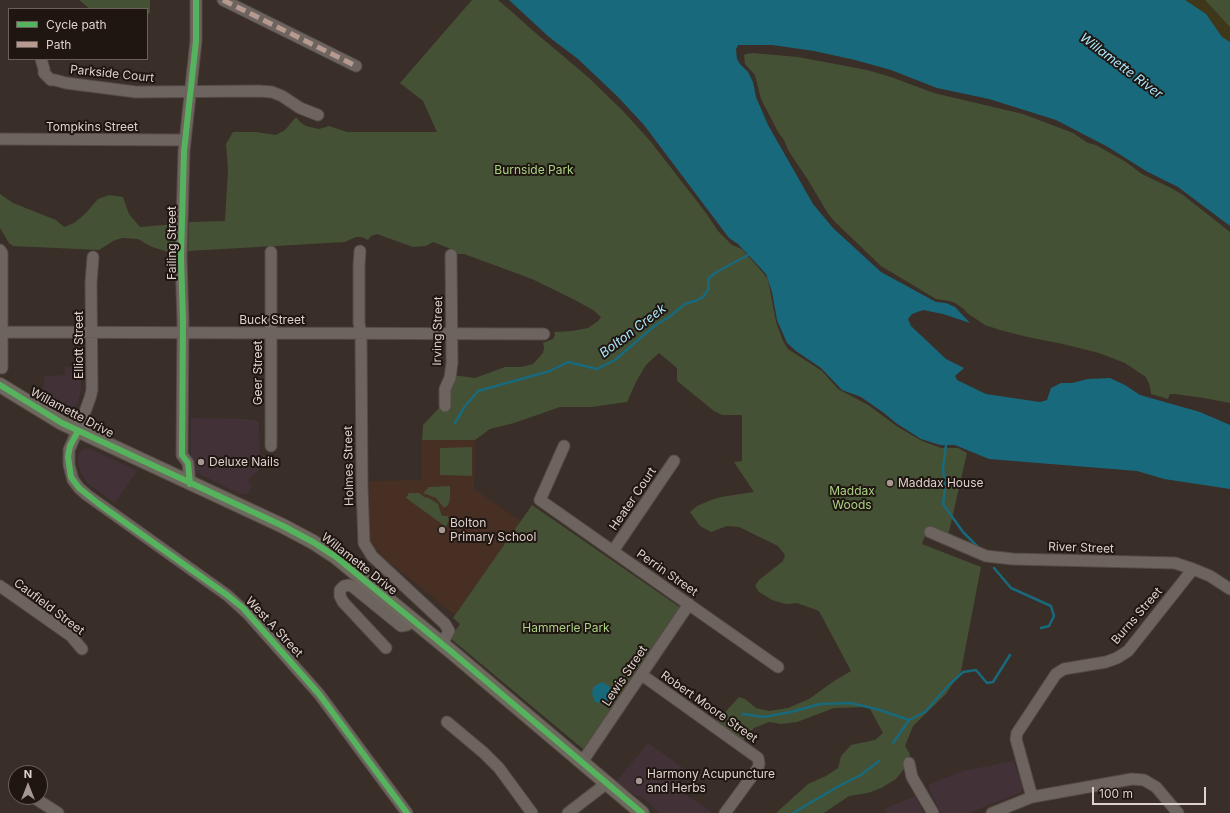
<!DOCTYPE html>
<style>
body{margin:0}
#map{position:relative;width:1230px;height:813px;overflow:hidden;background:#392e28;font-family:Inter,sans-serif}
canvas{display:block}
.legend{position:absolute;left:8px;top:8px;width:140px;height:52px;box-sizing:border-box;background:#1f1612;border:1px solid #6c615c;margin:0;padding:5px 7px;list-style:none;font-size:12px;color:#dfd1cc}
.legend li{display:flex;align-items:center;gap:8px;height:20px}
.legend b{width:20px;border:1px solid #6c615c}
.north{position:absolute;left:8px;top:765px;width:40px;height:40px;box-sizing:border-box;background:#1f1612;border:1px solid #6c615c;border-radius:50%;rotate:0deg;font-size:11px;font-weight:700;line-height:16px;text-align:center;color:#dfd1cc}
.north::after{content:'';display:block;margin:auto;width:14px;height:18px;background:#a59893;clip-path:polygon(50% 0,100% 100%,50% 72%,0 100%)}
.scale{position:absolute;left:1092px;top:787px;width:114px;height:18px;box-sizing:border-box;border:2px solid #dfd1cc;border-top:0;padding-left:5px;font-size:12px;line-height:14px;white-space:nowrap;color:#dfd1cc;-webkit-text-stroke:3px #1f1612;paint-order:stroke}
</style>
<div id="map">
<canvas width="1230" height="813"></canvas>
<ul class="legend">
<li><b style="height:5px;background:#56b35d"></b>Cycle path</li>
<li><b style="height:5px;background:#b69a8f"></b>Path</li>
</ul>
<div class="north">N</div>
<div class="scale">100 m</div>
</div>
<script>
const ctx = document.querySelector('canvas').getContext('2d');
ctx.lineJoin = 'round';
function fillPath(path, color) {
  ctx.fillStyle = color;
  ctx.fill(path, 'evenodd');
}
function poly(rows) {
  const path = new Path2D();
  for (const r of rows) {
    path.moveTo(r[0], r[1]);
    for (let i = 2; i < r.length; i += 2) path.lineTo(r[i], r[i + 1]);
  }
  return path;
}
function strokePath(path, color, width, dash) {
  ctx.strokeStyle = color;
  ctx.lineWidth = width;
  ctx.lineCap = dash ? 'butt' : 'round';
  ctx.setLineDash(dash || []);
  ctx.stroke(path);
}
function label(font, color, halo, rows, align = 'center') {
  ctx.font = font + ' Inter,sans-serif';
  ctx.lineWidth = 4;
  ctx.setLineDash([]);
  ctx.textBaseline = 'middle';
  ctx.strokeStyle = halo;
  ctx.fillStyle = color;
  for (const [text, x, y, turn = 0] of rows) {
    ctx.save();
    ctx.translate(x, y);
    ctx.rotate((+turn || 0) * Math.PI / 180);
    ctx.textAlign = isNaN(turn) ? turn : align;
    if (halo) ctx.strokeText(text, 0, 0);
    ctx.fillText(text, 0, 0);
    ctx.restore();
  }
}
const commercial = poly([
 [65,367,81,367,81,389,78,403,75,408,67,411,42,395,45,376,65,375],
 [191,418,248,419,255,420,259,423,260,467,258,471,248,480,251,484,251,488,248,494,240,494,193,471,191,464],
 [86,448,91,449,137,471,115,503,87,483,80,471,77,457,82,450],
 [648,743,686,770,675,787,713,813,660,813,640,796,636,796,616,782],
 [1013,761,1023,785,1022,792,968,813,941,813,930,791,928,785,963,771],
 [915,796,924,813,887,813,884,809]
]);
const built = poly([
 [422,440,475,440,474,489,521,521,455,615,386,560,374,547,370,540,369,481,422,480]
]);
const green = poly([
 [79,0,150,0,150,13,147,14,147,9,90,9],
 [472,0,498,0,511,11,531,29,588,77,623,111,651,142,706,213,718,231,732,245,742,249,764,274,768,280,776,322,783,341,788,349,822,371,838,389,868,405,898,427,922,441,941,448,958,448,967,453,948,536,928,528,922,544,981,567,961,671,946,694,913,726,905,746,910,754,904,769,896,779,881,788,868,793,849,796,824,813,776,813,808,784,826,776,838,768,841,756,851,745,875,740,883,733,869,707,834,708,797,722,781,724,769,722,754,728,745,737,743,742,717,721,739,697,745,699,756,708,769,711,788,708,809,699,834,681,851,671,819,611,797,603,786,604,772,600,759,592,755,586,759,580,783,561,785,555,778,546,739,527,727,526,711,532,700,526,690,512,697,506,711,500,721,497,754,492,734,462,742,461,742,415,722,415,714,411,677,381,677,368,659,353,646,365,637,380,627,402,591,407,560,407,514,423,490,429,475,440,422,440,423,425,439,408,448,407,452,375,475,378,505,367,521,367,533,364,543,353,544,347,543,343,553,339,555,335,554,332,572,331,588,328,598,321,601,317,593,310,575,300,532,279,464,254,455,254,451,249,433,242,426,246,413,247,377,234,371,236,368,240,362,237,356,237,345,242,188,251,189,222,225,221,228,170,226,144,233,132,256,132,276,135,285,130,296,117,300,122,306,126,319,129,329,126,347,132,437,132,423,101,400,83],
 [1185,0,1230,0,1230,42,1222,37,1206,14],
 [753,53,798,57,867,70,891,77,934,93,1023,114,1073,133,1088,143,1096,145,1126,162,1142,174,1171,188,1183,195,1230,232,1230,403,1204,398,1175,394,1170,394,1168,399,1151,394,1150,386,1146,377,1125,363,1099,353,1063,344,1027,337,1000,330,985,325,967,313,964,309,955,303,949,301,936,299,881,266,834,221,827,212,808,180,788,150,784,140,778,132,761,99,755,75,745,64,744,55,746,54],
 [0,194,13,203,56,220,64,227,74,223,85,214,98,199,109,195,123,197,129,214,140,227,176,224,175,254,152,247,138,239,123,238,115,240,99,250,13,246,9,243,0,228],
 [472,447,472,476,440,475,440,448],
 [450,486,450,499,448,505,444,508,436,498,423,493,429,487],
 [409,493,419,493,424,497,429,498,438,504,442,516,448,516,449,520,446,527,406,498],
 [532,505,681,608,583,749,450,638,460,624,453,618]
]);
const sand = poly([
 [1185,0,1205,0,1230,27,1230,42,1222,37,1206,14]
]);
const water = poly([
 [509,0,1185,0,1206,14,1222,37,1230,42,1230,226,1178,187,1146,171,1108,147,1056,120,989,99,937,88,891,70,855,60,814,51,772,45,738,45,736,49,737,59,740,64,748,72,753,82,756,97,768,125,813,204,833,228,881,272,936,302,946,303,955,307,970,323,943,314,923,310,912,314,908,319,911,326,946,359,964,368,955,376,957,380,986,394,1040,402,1047,400,1051,388,1061,383,1072,383,1088,379,1110,378,1125,385,1140,395,1200,412,1230,425,1230,489,1164,479,1137,471,989,459,955,445,940,445,921,439,896,423,884,413,861,397,842,390,821,368,796,351,787,343,777,320,772,292,766,274,738,244,729,238,644,125,618,97,578,59,549,37],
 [602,682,609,686,613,694,611,699,607,702,600,703,595,702,592,694,593,688,596,685]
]);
const stream = poly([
 [455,423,465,406,478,391,550,371,568,362,597,369,615,360,653,327,669,317,685,304,698,300,704,296,709,288,708,279,715,273,748,255],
 [946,445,943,468,945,489,943,504,963,532,980,549],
 [994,568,1011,588,1051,606,1054,616,1049,626,1041,628],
 [743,714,764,717,791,712,820,704,851,703,880,710,909,720],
 [893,743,909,720,925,712,948,686,963,672,976,670,987,683,993,682,1010,655],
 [793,813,839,786,861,775,879,761]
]);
const minor = poly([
 [223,0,356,66],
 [41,59,44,69,44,73,51,80,55,80,66,83,136,92,259,91,272,92,282,96,300,108,318,115],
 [0,139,184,140],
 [0,250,2,253,2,368],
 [360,251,359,265,359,323,361,334,362,487,364,543,372,556,445,624,449,631,442,644],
 [93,257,91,283,92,390,90,398,82,420,69,450,69,465,73,480,79,488,87,495,227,595,248,614,319,694,407,813],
 [0,332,544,334],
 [445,406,445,389,450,378,452,363,451,255],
 [271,446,271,252],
 [564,446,540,500,778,667],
 [190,484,188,463,182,455,183,321,181,257,184,151,196,41,196,0],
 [930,532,986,556,1013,559,1175,563,1193,569,1210,576,1230,589],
 [613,551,674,461],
 [0,586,71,636,82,649],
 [386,648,343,602,340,596,340,590,344,586,349,585,353,587,401,626,407,625,412,619],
 [642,675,758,758,759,764,758,768,725,813],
 [447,722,484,753,499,768,532,813],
 [582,762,689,604],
 [909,763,912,777,933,813],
 [33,797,58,813],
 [1032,797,1016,739,1017,733,1056,674,1064,669,1106,662,1117,658,1128,651,1193,569],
 [568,813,607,783],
 [992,813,1032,797,1132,779,1144,780,1156,787,1178,813]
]);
const major = poly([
 [0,385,62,423,283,526,313,542,336,557,453,653,642,813]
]);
const quiet = poly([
 [223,0,356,66]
]);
const cycleway = poly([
 [0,385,62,423,283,526,313,542,336,557,453,653,642,813],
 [78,431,70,446,68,457,71,477,79,488,99,504,227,595,243,608,319,694,407,813],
 [190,484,188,463,182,455,183,321,181,257,184,151,196,41,196,0]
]);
const markers = [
 [201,462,4,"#a59893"],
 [890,483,4,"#a59893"],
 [442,530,4,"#a59893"],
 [639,781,4,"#a59893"]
];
const streetNames = [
 ["Parkside Court",112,74,6],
 ["Tompkins Street",92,127],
 ["Failing Street",172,243,-90],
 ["Buck Street",272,320],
 ["Irving Street",438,331,-89],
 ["Elliott Street",79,345,-90],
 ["Geer Street",258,373,-90],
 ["Willamette Drive",72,413,28],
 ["Holmes Street",349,466,-91],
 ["Heater Court",633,499,-56],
 ["River Street",1081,548,2],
 ["Willamette Drive",359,564,38],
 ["Perrin Street",667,573,35],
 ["Caufield Street",49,607,37],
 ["Burns Street",1137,616,-49],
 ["West A Street",274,627,47],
 ["Lewis Street",625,676,-56],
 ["Robert Moore Street",709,707,35]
];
const parkNames = [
 ["Burnside Park",534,170],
 ["Maddax",852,491],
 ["Woods",852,505],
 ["Hammerle Park",566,628]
];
const poiNames = [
 ["Deluxe Nails",209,462],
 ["Maddax House",898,483],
 ["Bolton",450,523],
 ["Primary School",450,537],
 ["Harmony Acupuncture",647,774],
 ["and Herbs",647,788]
];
const waterNames = [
 ["Willamette River",1121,66,37],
 ["Bolton Creek",633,331,-37]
];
fillPath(commercial, '#433138');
fillPath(built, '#472f24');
fillPath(green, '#455134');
fillPath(sand, '#3f3719');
fillPath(water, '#19697d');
strokePath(stream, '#19697d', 2.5);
strokePath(minor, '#554b46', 13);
strokePath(major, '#554b46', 16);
strokePath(minor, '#6d645f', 11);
strokePath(major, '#6e695e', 14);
strokePath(quiet, '#b69a8f', 5, [10, 5]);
strokePath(cycleway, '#56b35d', 6);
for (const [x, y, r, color] of markers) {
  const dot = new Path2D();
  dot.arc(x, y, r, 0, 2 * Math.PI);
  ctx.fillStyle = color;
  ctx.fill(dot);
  strokePath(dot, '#1f1612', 1.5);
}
label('12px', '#dfd1cc', '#1f1612', streetNames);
label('12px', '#aad282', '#1f1612', parkNames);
label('12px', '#dfd1cc', '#1f1612', poiNames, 'left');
label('italic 13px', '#a9e8fc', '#1f1612', waterNames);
</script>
